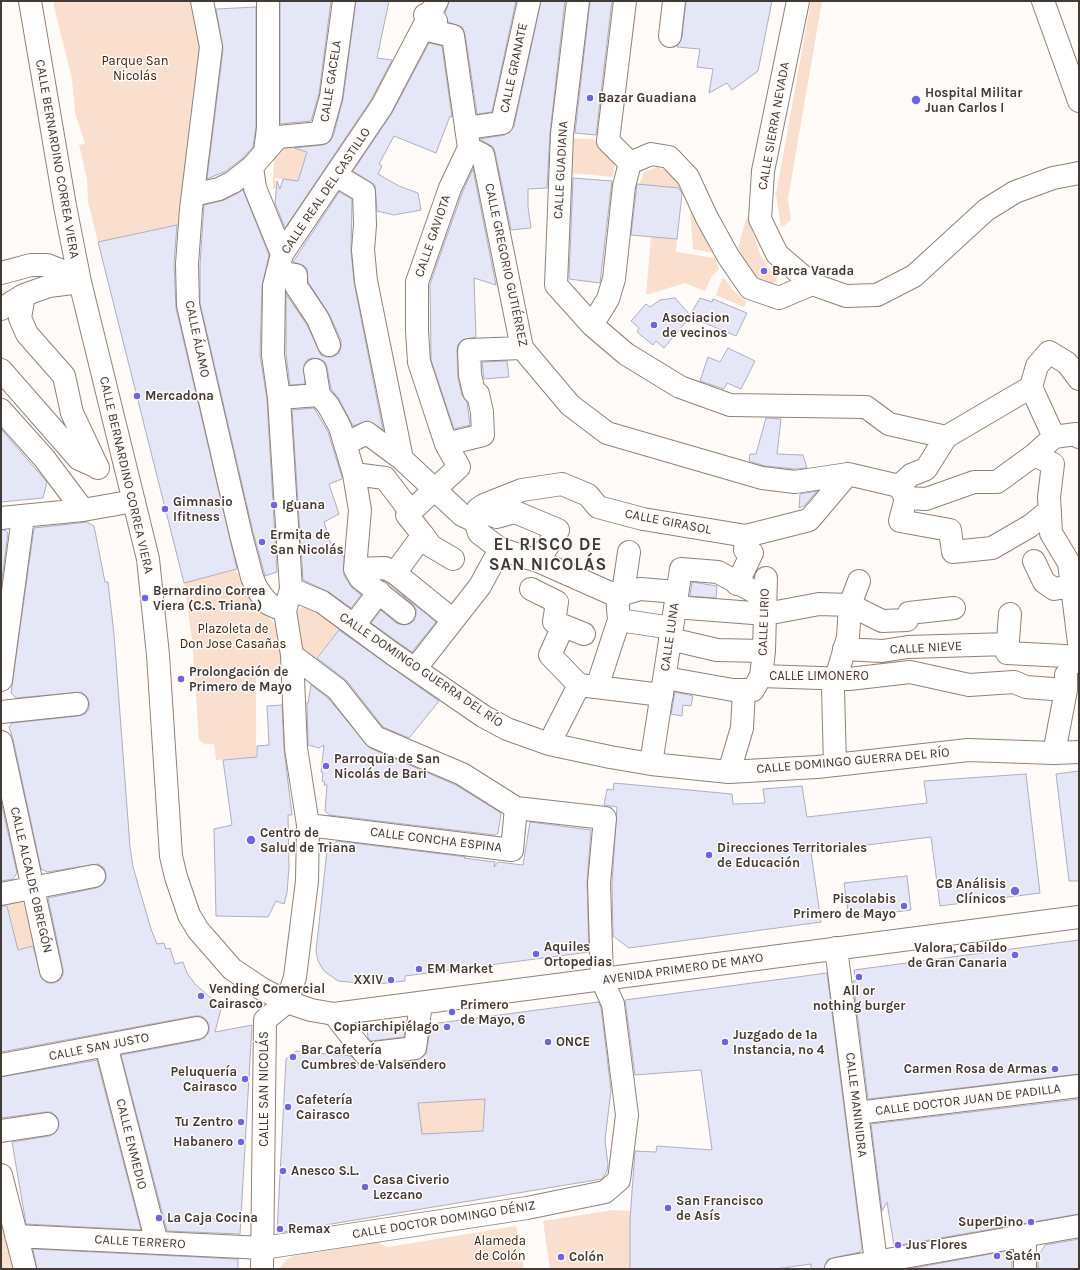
<!DOCTYPE html>
<meta charset="utf-8">
<style>
body{margin:0}
#map{position:relative;width:1080px;height:1270px;overflow:hidden;background:#fffbf8;font-family:Karla,sans-serif}
canvas{display:block}
.frame{position:absolute;inset:0;border:2px solid #423a35;pointer-events:none}
</style>
<div id="map">
<canvas width="1080" height="1270"></canvas>
<div class="frame"></div>
</div>
<script>
const ctx = document.querySelector('canvas').getContext('2d');
ctx.lineJoin = 'round';
function fillPath(path, color) {
  ctx.fillStyle = color;
  ctx.fill(path, 'evenodd');
}
function poly(rows) {
  const path = new Path2D();
  for (const r of rows) {
    path.moveTo(r[0], r[1]);
    for (let i = 2; i < r.length; i += 2) path.lineTo(r[i], r[i + 1]);
  }
  return path;
}
function strokePath(path, color, width, dash) {
  ctx.strokeStyle = color;
  ctx.lineWidth = width;
  ctx.lineCap = dash ? 'butt' : 'round';
  ctx.setLineDash(dash || []);
  ctx.stroke(path);
}
function label(font, color, halo, rows, align = 'center') {
  ctx.font = font + ' Karla,sans-serif';
  ctx.lineWidth = 3;
  ctx.setLineDash([]);
  ctx.textBaseline = 'middle';
  ctx.strokeStyle = halo;
  ctx.fillStyle = color;
  for (const [text, x, y, turn = 0] of rows) {
    ctx.save();
    ctx.translate(x, y);
    ctx.rotate((+turn || 0) * Math.PI / 180);
    ctx.textAlign = isNaN(turn) ? turn : align;
    if (halo) ctx.strokeText(text, 0, 0);
    ctx.fillText(text, 0, 0);
    ctx.restore();
  }
}
const green = poly([
 [54,1,193,1,202,47,181,224,98,242,88,202,87,179,79,145,85,144,75,113,72,79,54,7],
 [811,1,822,1,788,199,791,220,781,228,776,194],
 [567,138,594,139,615,158,613,177,571,173],
 [275,146,293,148,307,152,298,181,275,178,276,189,273,189,273,175],
 [657,167,667,171,682,188,639,185,644,172],
 [690,208,712,253,693,249],
 [747,216,760,254,768,267,777,277,776,282,771,284,764,282,752,274,738,248],
 [651,237,677,239,676,252,715,258,719,269,712,276,705,291,685,283,646,295],
 [722,279,725,279,732,289,746,302,744,307,716,295],
 [235,570,279,631,282,671,256,673,256,757,216,760,214,744,205,744,199,740,192,639,184,583],
 [309,605,340,628,313,662,304,655,295,621,299,609],
 [19,901,24,904,34,946,11,951,7,935,14,933,7,903],
 [485,1099,483,1131,422,1134,418,1103],
 [1,1207,16,1269,1,1269],
 [613,1210,631,1211,630,1269,550,1269,543,1221],
 [516,1226,524,1269,279,1269,286,1260,293,1256,379,1242,382,1245,388,1247]
]);
const building = poly([
 [280,1,331,1,319,94,311,121,280,124,280,1],
 [356,1,389,1,377,58,392,60,371,100,285,228,275,203,277,181,280,189,283,179,298,181,307,152,294,148,323,145,329,142,333,137,343,99,356,1],
 [449,1,516,1,492,112,477,114,465,34,462,27,448,22,445,13,449,1],
 [541,1,565,1,550,133,547,188,528,189,528,207,531,228,511,230,495,152,493,147,480,139,504,135,510,132,514,126,541,1],
 [590,1,612,1,596,135,575,133,590,1],
 [686,1,772,1,758,71,732,90,727,83,709,93,713,69,697,67,700,49,677,47,682,37,686,1],
 [256,7,256,126,253,147,243,158,226,171,207,179,223,49,216,9,256,7],
 [429,43,442,46,452,117,450,116,436,153,394,136,379,164,382,166,378,174,399,186,418,193,421,210,394,215,377,211,375,185,353,171,392,113,429,43],
 [473,169,496,285,474,278,476,337,462,340,458,345,457,350,458,378,462,395,467,402,470,425,454,429,431,360,430,284,462,193,473,169],
 [573,178,612,181,600,283,569,279,573,178],
 [637,184,679,188,682,194,677,239,631,235,637,184],
 [243,190,269,255,262,286,260,355,267,399,277,572,265,576,253,532,200,303,200,264,204,205,224,200,243,190],
 [339,192,352,199,351,251,354,282,383,430,368,421,353,426,339,399,331,389,327,368,325,362,320,359,313,358,307,360,304,365,305,384,290,385,286,354,286,294,307,325,321,355,327,357,333,357,339,353,341,347,341,340,329,314,308,282,307,269,303,265,293,262,339,192],
 [177,225,174,264,176,308,237,569,184,583,98,242,177,225],
 [675,298,690,315,700,298,712,302,713,299,747,313,736,336,690,317,664,348,656,341,653,345,637,332,639,328,631,321,646,304,650,307,660,300,675,298],
 [728,348,755,361,741,389,727,383,724,389,700,381,708,357,720,362,728,348],
 [507,361,509,377,484,379,482,362,507,361],
 [314,408,328,432,342,477,342,479,329,484,339,514,324,522,332,547,344,557,344,575,352,588,361,595,351,608,329,592,303,580,292,410,314,408],
 [766,418,781,419,777,454,803,455,807,468,795,469,765,466,749,461,750,454,756,454,766,418],
 [1,429,47,482,43,498,1,502,1,429],
 [817,491,804,506,799,508,800,494,817,491],
 [87,522,94,526,105,582,108,582,114,634,130,847,133,867,151,929,157,944,164,943,166,949,170,948,175,964,183,962,187,973,195,984,211,998,219,1002,221,1009,215,1032,252,1025,240,1234,167,1231,121,1055,200,1040,205,1037,209,1032,209,1025,206,1020,201,1016,195,1016,1,1052,1,906,7,906,18,950,33,946,42,979,48,983,54,983,60,980,63,974,63,969,48,898,96,888,102,885,106,880,106,874,104,868,98,864,47,872,41,869,13,739,9,727,12,723,78,716,85,714,89,709,89,702,87,697,82,692,16,698,11,693,34,528,87,522],
 [1,530,5,530,8,533,1,587,1,530],
 [692,582,717,586,716,598,690,596,692,582],
 [388,583,436,622,412,652,371,623,381,610,396,623,403,625,409,624,414,621,416,615,416,609,412,604,388,583],
 [339,630,439,701,409,738,383,727,347,681,317,658,339,630],
 [311,685,328,698,370,748,456,785,501,813,498,833,495,835,329,815,325,811,327,785,324,785,325,782,322,781,323,773,321,772,324,745,319,748,308,745,307,703,308,703,311,685],
 [675,692,693,696,691,706,683,705,682,716,671,714,675,692],
 [282,705,284,749,292,815,288,815,289,867,287,893,284,904,276,901,268,917,216,916,214,829,232,825,223,760,257,757,257,746,269,745,267,706,282,705],
 [1079,771,1079,881,1069,881,1056,774,1079,771],
 [1026,774,1040,893,940,906,931,837,811,852,821,922,629,948,613,936,612,883,617,807,604,805,607,789,613,790,614,783,732,794,733,804,765,803,763,789,802,786,807,817,927,803,924,781,1026,774],
 [1,801,17,873,13,879,1,881,1,801],
 [530,822,591,830,587,883,589,952,405,976,405,981,377,984,377,980,359,983,338,981,324,971,318,961,316,951,317,942,327,850,337,841,466,857,464,858,495,862,494,867,498,862,523,865,530,822],
 [907,876,911,910,849,918,844,883,907,876],
 [1079,940,1079,1074,868,1099,853,981,856,981,854,970,1079,940],
 [827,973,862,1248,860,1252,828,1259,824,1269,811,1269,811,1264,776,1269,630,1269,630,1219,635,1151,656,1152,657,1146,712,1150,701,1070,635,1075,625,1000,827,973],
 [598,1002,601,1007,611,1090,605,1140,608,1165,607,1171,602,1179,277,1233,286,1059,296,1051,351,1056,360,1065,366,1066,416,1060,426,1054,431,1024,598,1002],
 [485,1099,483,1131,422,1134,418,1103,485,1099],
 [406,1023,404,1037,371,1041,368,1038,367,1029,406,1023],
 [97,1060,141,1230,26,1224,12,1142,49,1136,55,1133,58,1129,59,1122,56,1116,51,1112,46,1112,1,1118,1,1077,97,1060],
 [1079,1099,1079,1214,894,1246,887,1202,882,1211,871,1124,1079,1099],
 [1079,1239,1079,1269,1038,1269,1038,1257,1045,1245,1079,1239],
 [33,1249,238,1259,238,1269,37,1269,33,1249],
 [1012,1250,1012,1269,908,1269,1012,1250]
]);
const minor = poly([
 [30,1,65,206,80,282,148,559,158,655,171,856,176,877,189,915,198,930,232,969,262,989,287,1002,311,1010,334,1014,1079,917],
 [202,1,211,47,191,209,187,264,188,305,241,535,252,577,256,587,262,596,269,604,285,611],
 [578,1,562,134,556,285,592,325,626,354,680,387,730,405,866,407,889,424,946,437,1031,387,1037,366,1049,352,1067,363,1079,379],
 [625,1,608,141,630,163],
 [798,1,763,171,760,219,777,254,812,284,846,296,877,295,914,276,986,210,1015,192,1053,178,1079,173],
 [1043,1,1079,101],
 [425,15,436,21,432,31,453,36,469,148,483,155,522,348,570,405,607,433,762,478,795,482,848,474,899,486,911,475,926,469,946,437],
 [670,36,674,1],
 [466,128,502,123,529,1],
 [265,152,268,128,268,1],
 [252,167,255,188,282,254],
 [337,176,364,192,365,225,363,250,366,281,402,459],
 [193,195,219,189,233,182,252,167,278,137,321,133,331,97,344,1],
 [278,272,296,275,296,286,318,319,329,345],
 [1,273,31,265,47,265,65,272,80,282],
 [24,295,20,318,27,334,64,376,72,413,98,468],
 [1,309,24,295,49,286,80,282],
 [592,325,608,299,614,279,624,186,630,163,651,154,669,157,688,177,706,216,728,256,750,288,779,298,812,284],
 [1,370,79,459,95,466],
 [315,370,319,395,328,405,340,427,354,474,360,510,355,569],
 [279,398,319,395],
 [1,410,44,458,83,510],
 [1054,437,1076,434,1079,437],
 [345,444,367,433,402,459,462,515,475,521,479,533,500,549,538,561,617,596,640,589,677,592],
 [446,444,483,435,482,412,478,394,474,392,470,375,469,350,522,348],
 [1034,455,1053,464,1049,497,1051,533,1069,563,1079,643],
 [354,474,385,478,410,511],
 [899,486,906,498,926,499,974,482,997,482,1034,455,1054,437,1031,387],
 [906,498,900,521,950,530,953,552,992,548,1030,526,1050,510],
 [478,509,484,505,522,490,562,484,588,495,598,507,643,519,746,536,809,520,848,474],
 [1,518,83,510,134,501],
 [475,518,478,509,497,517,515,512,558,530,538,561],
 [423,535,431,546,453,559],
 [1034,561,1044,582,1054,589,1072,586],
 [355,569,385,568,395,573,453,620],
 [355,569,360,578,404,613],
 [395,573,423,535,407,515,459,467,446,444,419,362,417,331,417,282,450,188,469,148],
 [737,584,752,553,745,550,746,536],
 [291,589,322,602,393,654,483,716,507,729,549,744,610,757,651,764,729,772,817,767,968,750,1054,753,1079,752],
 [531,589,557,602,554,622,584,634],
 [675,607,766,614,819,604,850,605,882,621,907,620,909,613,954,608],
 [1010,614,1007,653,1065,656,1074,662,1079,662],
 [619,620,672,628],
 [354,625,379,592],
 [563,626,550,655,579,685,662,695],
 [670,639,717,650,764,651],
 [844,649,882,651,908,647,1008,644],
 [292,655,337,689,375,737,462,774,516,808],
 [415,669,480,586,500,549],
 [761,676,849,679,910,672,969,685,1014,682,1026,687,1066,690],
 [665,678,733,690,753,690,761,676,764,651,766,578],
 [1,680,23,517],
 [597,687,619,620,617,596,624,586,629,552],
 [1,712,77,704],
 [1,742,51,971],
 [549,744,579,685],
 [1054,753,1066,690,1066,675],
 [651,764,681,569,718,572,764,597],
 [835,765,833,689,848,637,850,605,859,581],
 [729,772,742,728,744,690],
 [1,894,94,876],
 [836,948,876,1262],
 [334,1014,365,1054,415,1048,421,1003],
 [106,1045,157,1243],
 [1,1065,197,1028],
 [857,1113,1079,1086],
 [1,1131,47,1124],
 [1,1175,25,1269],
 [16,1236,263,1248,527,1208,605,1192,619,1180,627,1115,613,1004,602,980,599,883,605,818,516,808,512,850,308,825],
 [262,1269,265,1020,287,1002,295,977,307,881,308,825,296,748,292,655,285,611,291,589,279,398,273,355,274,286,282,254,382,106,437,1],
 [836,1269,1079,1226],
 [1025,1269,1025,1236]
]);
const markers = [
 [590,98,4,"#7065df"],
 [916,100,5,"#7065df"],
 [764,271,4,"#7065df"],
 [654,325,4,"#7065df"],
 [137,396,4,"#7065df"],
 [274,505,4,"#7065df"],
 [165,509,4,"#7065df"],
 [262,542,4,"#7065df"],
 [145,598,4,"#7065df"],
 [181,679,4,"#7065df"],
 [326,766,4,"#7065df"],
 [251,840,5,"#7065df"],
 [709,855,4,"#7065df"],
 [1015,891,5,"#7065df"],
 [904,906,4,"#7065df"],
 [536,954,4,"#7065df"],
 [1015,955,4,"#7065df"],
 [419,969,4,"#7065df"],
 [859,977,4,"#7065df"],
 [391,980,4,"#7065df"],
 [201,996,4,"#7065df"],
 [452,1012,4,"#7065df"],
 [447,1027,4,"#7065df"],
 [548,1042,4,"#7065df"],
 [725,1042,4,"#7065df"],
 [293,1057,4,"#7065df"],
 [1055,1069,4,"#7065df"],
 [245,1079,4,"#7065df"],
 [288,1107,4,"#7065df"],
 [241,1122,4,"#7065df"],
 [241,1142,4,"#7065df"],
 [283,1171,4,"#7065df"],
 [365,1187,4,"#7065df"],
 [668,1208,4,"#7065df"],
 [159,1218,4,"#7065df"],
 [1031,1222,4,"#7065df"],
 [280,1229,4,"#7065df"],
 [898,1245,4,"#7065df"],
 [997,1256,4,"#7065df"],
 [561,1257,4,"#7065df"]
];
const parkNames = [
 ["Parque San",135,61],
 ["Nicolás",135,76],
 ["Plazoleta de",233,629],
 ["Don Jose Casañas",233,644],
 ["Alameda",500,1241],
 ["de Colón",500,1256]
];
const streetNames = [
 ["CALLE GRANATE",514,68,-78],
 ["CALLE GACELA",331,81,-81],
 ["CALLE SIERRA NEVADA",774,126,-80],
 ["CALLE BERNARDINO CORREA VIERA",57,159,80],
 ["CALLE GUADIANA",561,170,-87],
 ["CALLE REAL DEL CASTILLO",326,191,-56],
 ["CALLE GAVIOTA",433,236,-71],
 ["CALLE GREGORIO GUTIÉRREZ",506,265,78],
 ["CALLE ÁLAMO",197,339,78],
 ["CALLE BERNARDINO CORREA VIERA",126,475,77],
 ["CALLE GIRASOL",668,522,11],
 ["CALLE LIRIO",764,622,-88],
 ["CALLE LUNA",670,637,-82],
 ["CALLE NIEVE",926,648,-3],
 ["CALLE DOMINGO GUERRA DEL RÍO",421,670,34],
 ["CALLE LIMONERO",819,676],
 ["CALLE DOMINGO GUERRA DEL RÍO",853,761,-5],
 ["CALLE CONCHA ESPINA",436,840,7],
 ["CALLE ALCALDE OBREGÓN",31,880,77],
 ["AVENIDA PRIMERO DE MAYO",683,969,-8],
 ["CALLE SAN JUSTO",99,1047,-11],
 ["CALLE SAN NICOLÁS",264,1089,-90],
 ["CALLE DOCTOR JUAN DE PADILLA",968,1100,-7],
 ["CALLE MANINIDRA",856,1105,83],
 ["CALLE ENMEDIO",131,1144,76],
 ["CALLE DOCTOR DOMINGO DÉNIZ",444,1220,-9],
 ["CALLE TERRERO",140,1242,3]
];
const poiNames = [
 ["Hospital Militar",925,93],
 ["Juan Carlos I",925,108],
 ["Bazar Guadiana",598,98],
 ["Barca Varada",772,271],
 ["Asociacion",662,318],
 ["de vecinos",662,333],
 ["Mercadona",145,396],
 ["Gimnasio",173,502],
 ["Ifitness",173,517],
 ["Iguana",282,505],
 ["Ermita de",270,535],
 ["San Nicolás",270,550],
 ["Bernardino Correa",153,591],
 ["Viera (C.S. Triana)",153,606],
 ["Prolongación de",189,672],
 ["Primero de Mayo",189,687],
 ["Parroquia de San",334,759],
 ["Nicolás de Bari",334,774],
 ["Centro de",260,833],
 ["Salud de Triana",260,848],
 ["Direcciones Territoriales",717,848],
 ["de Educación",717,863],
 ["CB Análisis",1006,884,"right"],
 ["Clínicos",1006,899,"right"],
 ["Piscolabis",896,899,"right"],
 ["Primero de Mayo",896,914,"right"],
 ["Aquiles",544,947],
 ["Ortopedias",544,962],
 ["Valora, Cabildo",1007,948,"right"],
 ["de Gran Canaria",1007,963,"right"],
 ["EM Market",427,969],
 ["XXIV",383,980,"right"],
 ["Vending Comercial",209,989],
 ["Cairasco",209,1004],
 ["All or",859,991,"center"],
 ["nothing burger",859,1006,"center"],
 ["Primero",460,1005],
 ["de Mayo, 6",460,1020],
 ["Copiarchipiélago",439,1027,"right"],
 ["Juzgado de 1ª",733,1035],
 ["Instancia, nº 4",733,1050],
 ["ONCE",556,1042],
 ["Bar Cafetería",301,1050],
 ["Cumbres de Valsendero",301,1065],
 ["Carmen Rosa de Armas",1047,1069,"right"],
 ["Peluquería",237,1072,"right"],
 ["Cairasco",237,1087,"right"],
 ["Cafetería",296,1100],
 ["Cairasco",296,1115],
 ["Tu Zentro",233,1122,"right"],
 ["Habanero",233,1142,"right"],
 ["Anesco S.L.",291,1171],
 ["Casa Civerio",373,1180],
 ["Lezcano",373,1195],
 ["San Francisco",676,1201],
 ["de Asís",676,1216],
 ["La Caja Cocina",167,1218],
 ["SuperDino",1023,1222,"right"],
 ["Remax",288,1229],
 ["Jus Flores",906,1245],
 ["Satén",1005,1256],
 ["Colón",569,1257]
];
const districtNames = [
 ["EL RISCO DE",548,545],
 ["SAN NICOLÁS",548,565]
];
fillPath(green, '#fadfcf');
fillPath(building, '#e5e6f6');
strokePath(building, '#adaec1', 1);
strokePath(minor, '#938075', 24);
strokePath(minor, '#fff', 22);
for (const [x, y, r, color] of markers) {
  const dot = new Path2D();
  dot.arc(x, y, r, 0, 2 * Math.PI);
  ctx.fillStyle = color;
  ctx.fill(dot);
  strokePath(dot, '#fffbf8', 1.5);
}
label('13px', '#3f210d', '#fffbf8', parkNames);
label('13px', '#423a35', '#fffbf8', streetNames);
label('bold 13px', '#423a35', '#fffbf8', poiNames, 'left');
ctx.letterSpacing = '1px';
label('bold 17px', '#423a35', '#fffbf8', districtNames);
ctx.letterSpacing = '0px';
</script>
